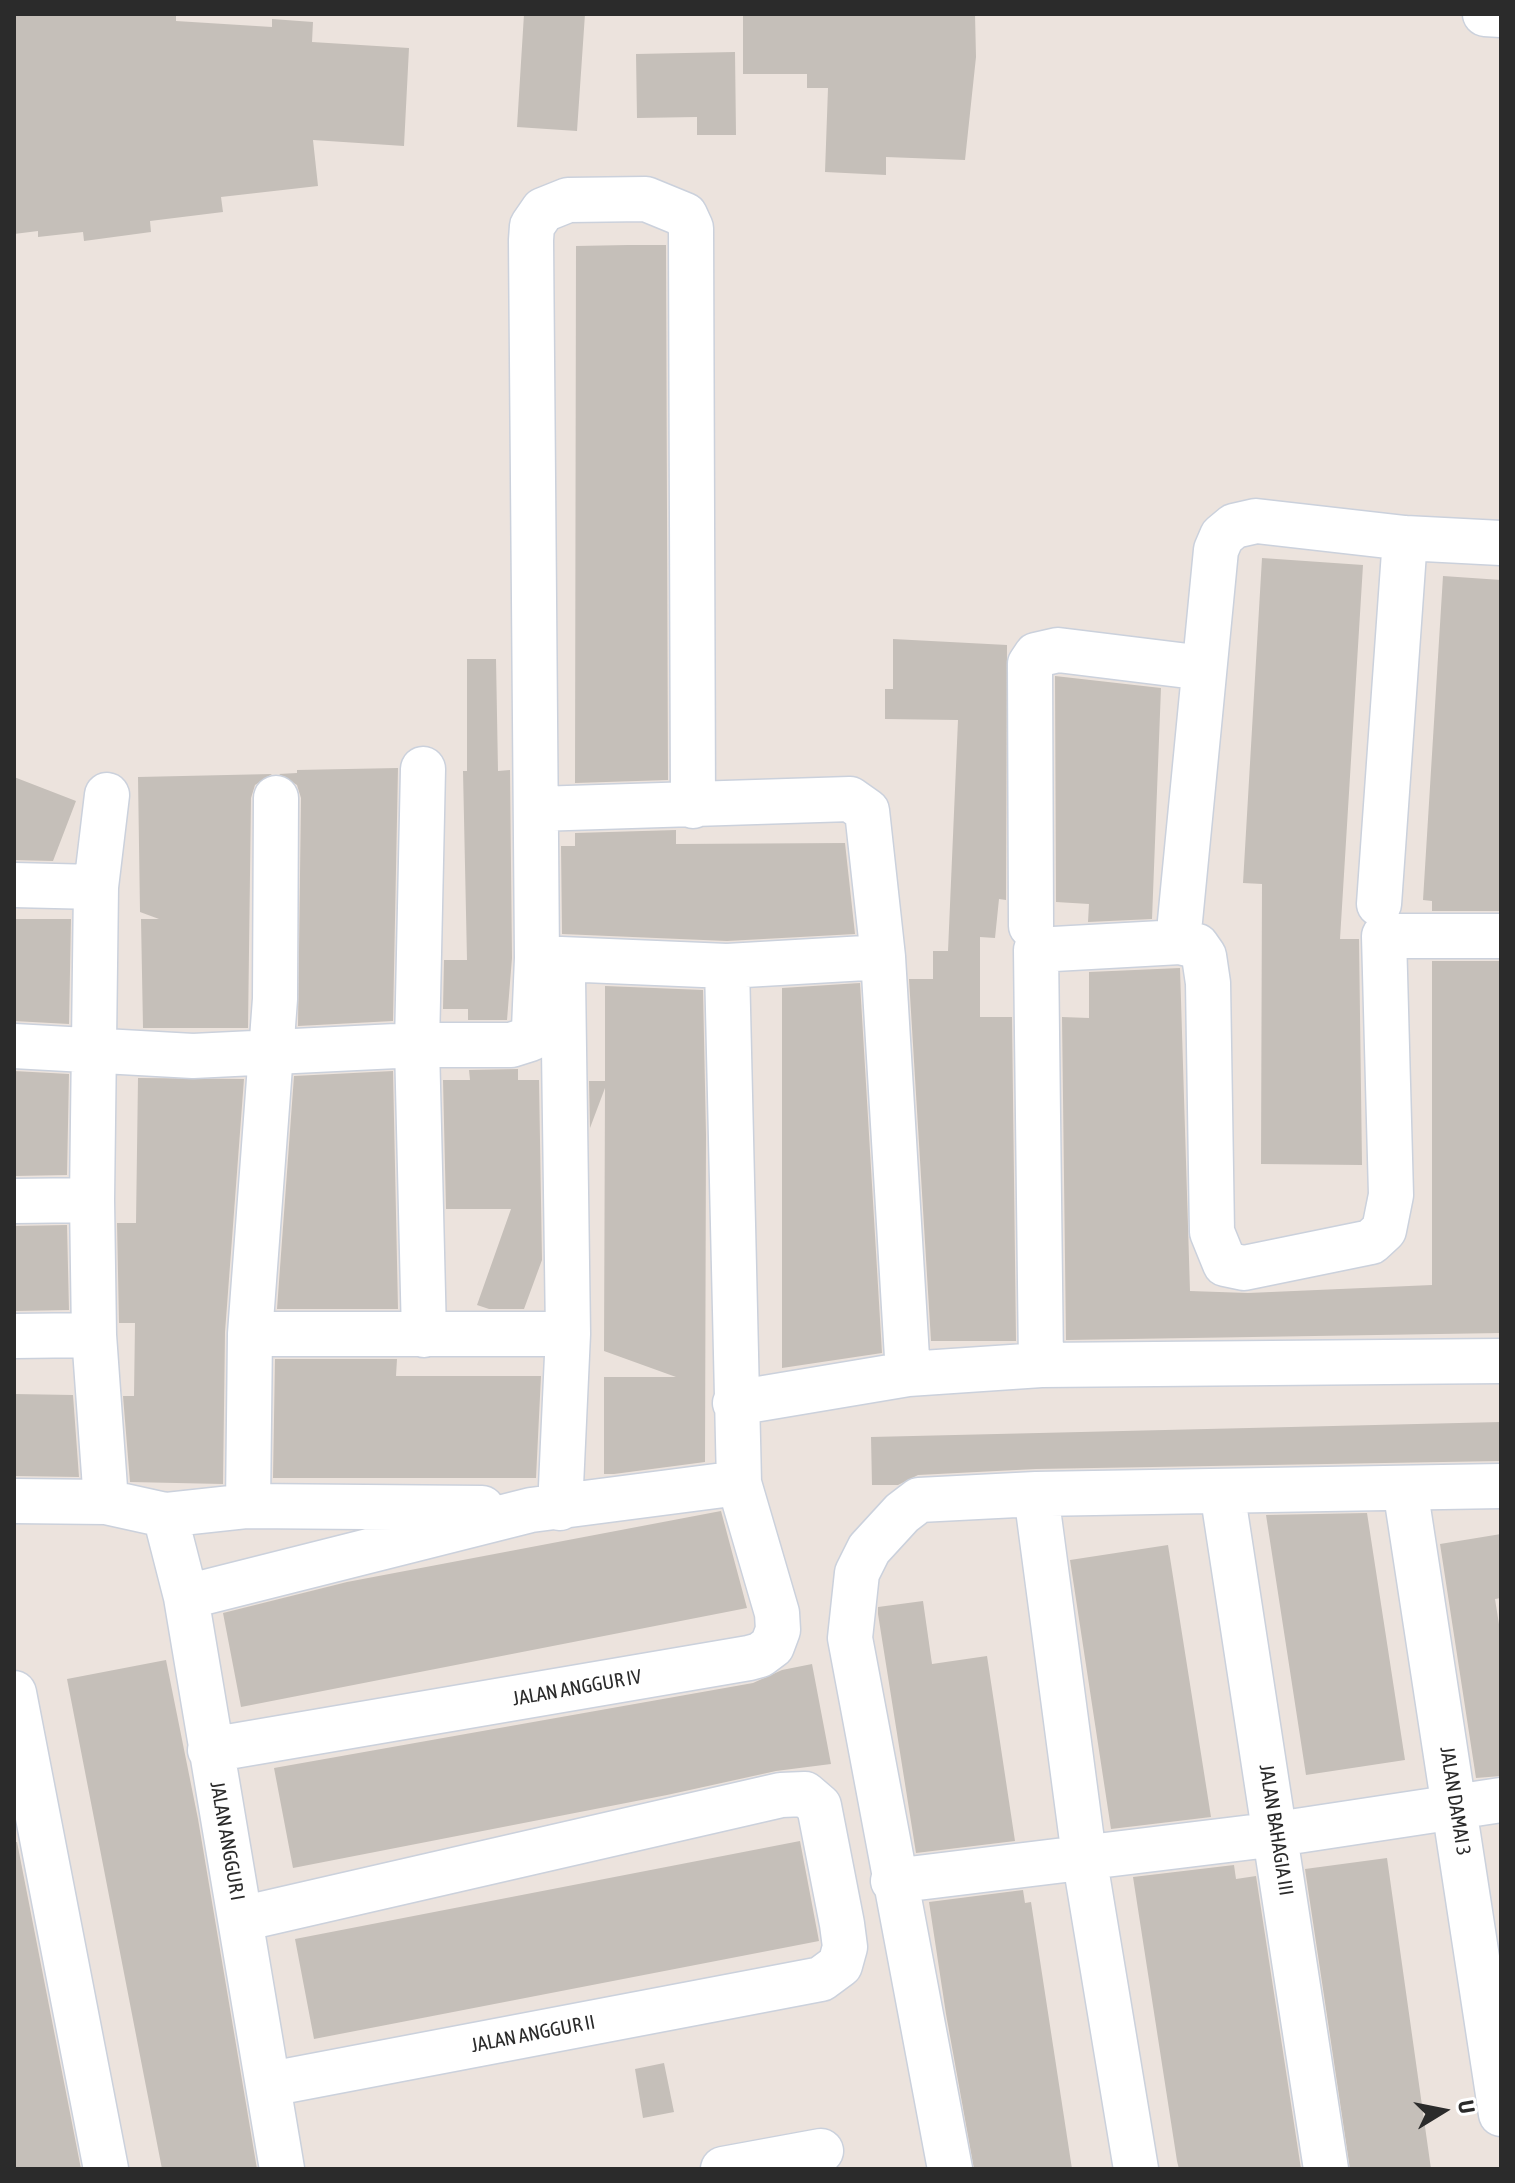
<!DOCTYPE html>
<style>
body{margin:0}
#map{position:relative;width:1515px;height:2183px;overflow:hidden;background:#ece3dd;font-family:"Asap Condensed",sans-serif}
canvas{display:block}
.frame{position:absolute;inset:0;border:16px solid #2b2b2b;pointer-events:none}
.north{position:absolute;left:1403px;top:2071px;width:80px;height:80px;-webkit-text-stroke:6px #fff;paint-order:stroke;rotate:80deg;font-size:22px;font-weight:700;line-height:32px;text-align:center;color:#2b2b2b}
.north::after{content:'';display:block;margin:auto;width:28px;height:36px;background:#2b2b2b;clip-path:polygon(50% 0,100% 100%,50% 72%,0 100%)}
</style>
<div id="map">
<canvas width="1515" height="2183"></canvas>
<div class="frame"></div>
<div class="north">U</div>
</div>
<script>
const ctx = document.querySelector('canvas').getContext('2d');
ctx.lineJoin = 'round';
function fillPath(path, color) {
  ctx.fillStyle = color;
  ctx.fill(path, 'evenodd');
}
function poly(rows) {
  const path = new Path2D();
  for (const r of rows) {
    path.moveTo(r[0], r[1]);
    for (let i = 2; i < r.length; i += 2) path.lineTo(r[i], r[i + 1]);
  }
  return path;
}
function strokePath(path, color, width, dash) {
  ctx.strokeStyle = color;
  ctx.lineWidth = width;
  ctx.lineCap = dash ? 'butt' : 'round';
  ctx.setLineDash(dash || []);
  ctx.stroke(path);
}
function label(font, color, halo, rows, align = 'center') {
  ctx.font = font + ' "Asap Condensed",sans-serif';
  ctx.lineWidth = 6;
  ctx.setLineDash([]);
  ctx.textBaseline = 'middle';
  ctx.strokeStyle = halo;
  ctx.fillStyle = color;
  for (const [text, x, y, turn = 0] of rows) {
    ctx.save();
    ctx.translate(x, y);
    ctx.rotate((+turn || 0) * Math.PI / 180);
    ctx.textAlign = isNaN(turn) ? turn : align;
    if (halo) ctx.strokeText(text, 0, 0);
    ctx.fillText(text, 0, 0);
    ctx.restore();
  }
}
const building = poly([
 [14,14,176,14,176,21,272,27,272,19,313,22,312,42,409,48,404,146,313,140,318,186,221,197,223,212,150,221,151,232,84,241,83,232,38,237,38,231,14,234],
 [524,14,585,14,577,131,517,127],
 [743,14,975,14,976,57,965,160,886,157,886,175,825,172,828,88,807,88,807,74,743,74],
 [735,52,736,135,697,135,697,117,637,118,636,54],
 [628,245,666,245,668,780,575,783,576,246],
 [1262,558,1363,565,1340,939,1359,939,1362,1165,1261,1164,1262,884,1243,883],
 [1443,576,1501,580,1501,911,1432,911,1432,901,1423,900],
 [893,639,1007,645,1006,900,999,899,995,938,980,937,980,1017,1012,1017,1016,1341,931,1341,909,979,933,979,933,951,948,951,958,720,885,719,885,689,893,689],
 [467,659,496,659,498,771,510,770,512,958,507,1020,468,1020,468,1009,443,1009,444,960,467,960,463,771,467,771],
 [1055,676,1161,688,1152,919,1088,922,1089,904,1056,902],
 [398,768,393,1021,298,1026,301,798,297,785,279,774,297,773,297,770],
 [272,774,255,785,251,798,248,1028,143,1028,141,919,159,919,140,912,138,777],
 [14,777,76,801,53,861,14,860],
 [676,830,676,844,845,843,855,934,727,941,562,934,561,846,575,846,575,833],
 [14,919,71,919,69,1024,14,1021],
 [1432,961,1501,961,1501,1333,1066,1340,1062,1017,1089,1018,1089,972,1180,968,1190,1291,1248,1293,1432,1285],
 [860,983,882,1353,782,1368,782,988],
 [605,986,703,990,706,1135,705,1462,614,1474,604,1474,604,1377,676,1377,604,1351,605,1088,590,1128,589,1081,605,1081],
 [518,1069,518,1080,539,1080,542,1260,524,1309,489,1309,477,1305,511,1209,446,1209,443,1080,470,1080,469,1070],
 [14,1071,69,1074,67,1175,14,1176],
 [393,1071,398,1309,277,1309,294,1076],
 [138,1078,244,1079,225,1332,223,1484,130,1482,123,1396,134,1396,135,1323,119,1323,117,1223,136,1223],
 [67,1225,69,1310,14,1311,14,1226],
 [275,1359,397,1359,396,1376,541,1376,536,1478,273,1478],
 [14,1394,73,1395,79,1477,14,1476],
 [1501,1422,1501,1461,1036,1469,918,1475,898,1485,872,1485,871,1437],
 [721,1511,747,1608,241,1707,223,1613,347,1582],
 [1367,1513,1405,1760,1306,1775,1266,1515],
 [1501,1534,1501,1598,1495,1599,1501,1637,1501,1776,1476,1778,1440,1544],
 [1168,1545,1211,1817,1111,1829,1070,1560],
 [923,1601,932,1664,987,1656,1015,1841,916,1853,878,1614,878,1607],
 [166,1660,198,1819,257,2169,162,2169,67,1679],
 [812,1664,831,1764,776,1771,667,1795,293,1868,274,1768,753,1683,782,1670],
 [800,1841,819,1941,314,2039,295,1939],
 [14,1842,17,1842,81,2169,14,2169],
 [1387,1858,1415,2056,1431,2169,1350,2169,1305,1869],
 [1234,1865,1236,1879,1256,1876,1301,2169,1179,2169,1177,2161,1133,1877],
 [1023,1890,1025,1903,1031,1902,1072,2169,974,2169,946,2014,929,1902],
 [664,2063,674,2112,643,2118,635,2069]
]);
const minor = poly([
 [1485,14,1501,15],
 [423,769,417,1045,424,1335],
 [537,809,850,799,867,811,883,957,908,1374],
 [14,885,96,887],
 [1379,904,1405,538],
 [1180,921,1216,550,1222,536,1234,526,1256,521,1405,538,1501,543],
 [1031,926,1030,664,1036,655,1058,650,1204,668],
 [537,958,727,966,883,957],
 [14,1046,193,1056,417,1045,511,1045,530,1039,534,1029,537,958,531,240,532,226,543,210,568,200,646,199,685,215,691,228,693,806],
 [14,1201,92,1200],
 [250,1334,568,1334],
 [14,1336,94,1335],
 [1041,1365,1036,950,1180,942,1197,946,1204,956,1208,983,1212,1232,1225,1264,1244,1268,1371,1242,1384,1230,1391,1195,1384,936,1501,936],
 [735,1403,908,1374,1041,1365,1501,1361],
 [1405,1488,1501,2114],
 [1222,1491,1326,2169],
 [1036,1494,1084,1856,1136,2169],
 [14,1501,106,1502,165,1515,248,1506,482,1508],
 [106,1502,94,1335,92,1200,96,887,107,795],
 [248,1506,250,1334,275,999,276,798],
 [560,1508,568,1334,563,978],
 [165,1515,186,1597,282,2169],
 [186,1597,531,1510,739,1483],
 [14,1693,106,2169],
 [210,1750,749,1658,760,1655,772,1646,778,1630,777,1613,739,1483,727,966],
 [893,1881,1277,1834,1501,1800],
 [241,1919,781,1795,805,1794,819,1806,842,1924,845,1947,840,1965,821,1979,270,2084],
 [723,2169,821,2151],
 [950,2169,850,1638,857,1573,869,1549,902,1513,919,1500,1036,1494,1501,1486]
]);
const streetNames = [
 ["JALAN ANGGUR IV",577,1688,-10],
 ["JALAN DAMAI 3",1455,1801,81],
 ["JALAN BAHAGIA III",1276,1830,81],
 ["JALAN ANGGUR I",227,1841,80],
 ["JALAN ANGGUR II",533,2034,-11]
];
fillPath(building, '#c5bfb9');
strokePath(minor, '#cbd1dc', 47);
strokePath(minor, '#fff', 44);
label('20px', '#2b2b2b', '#fff', streetNames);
</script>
